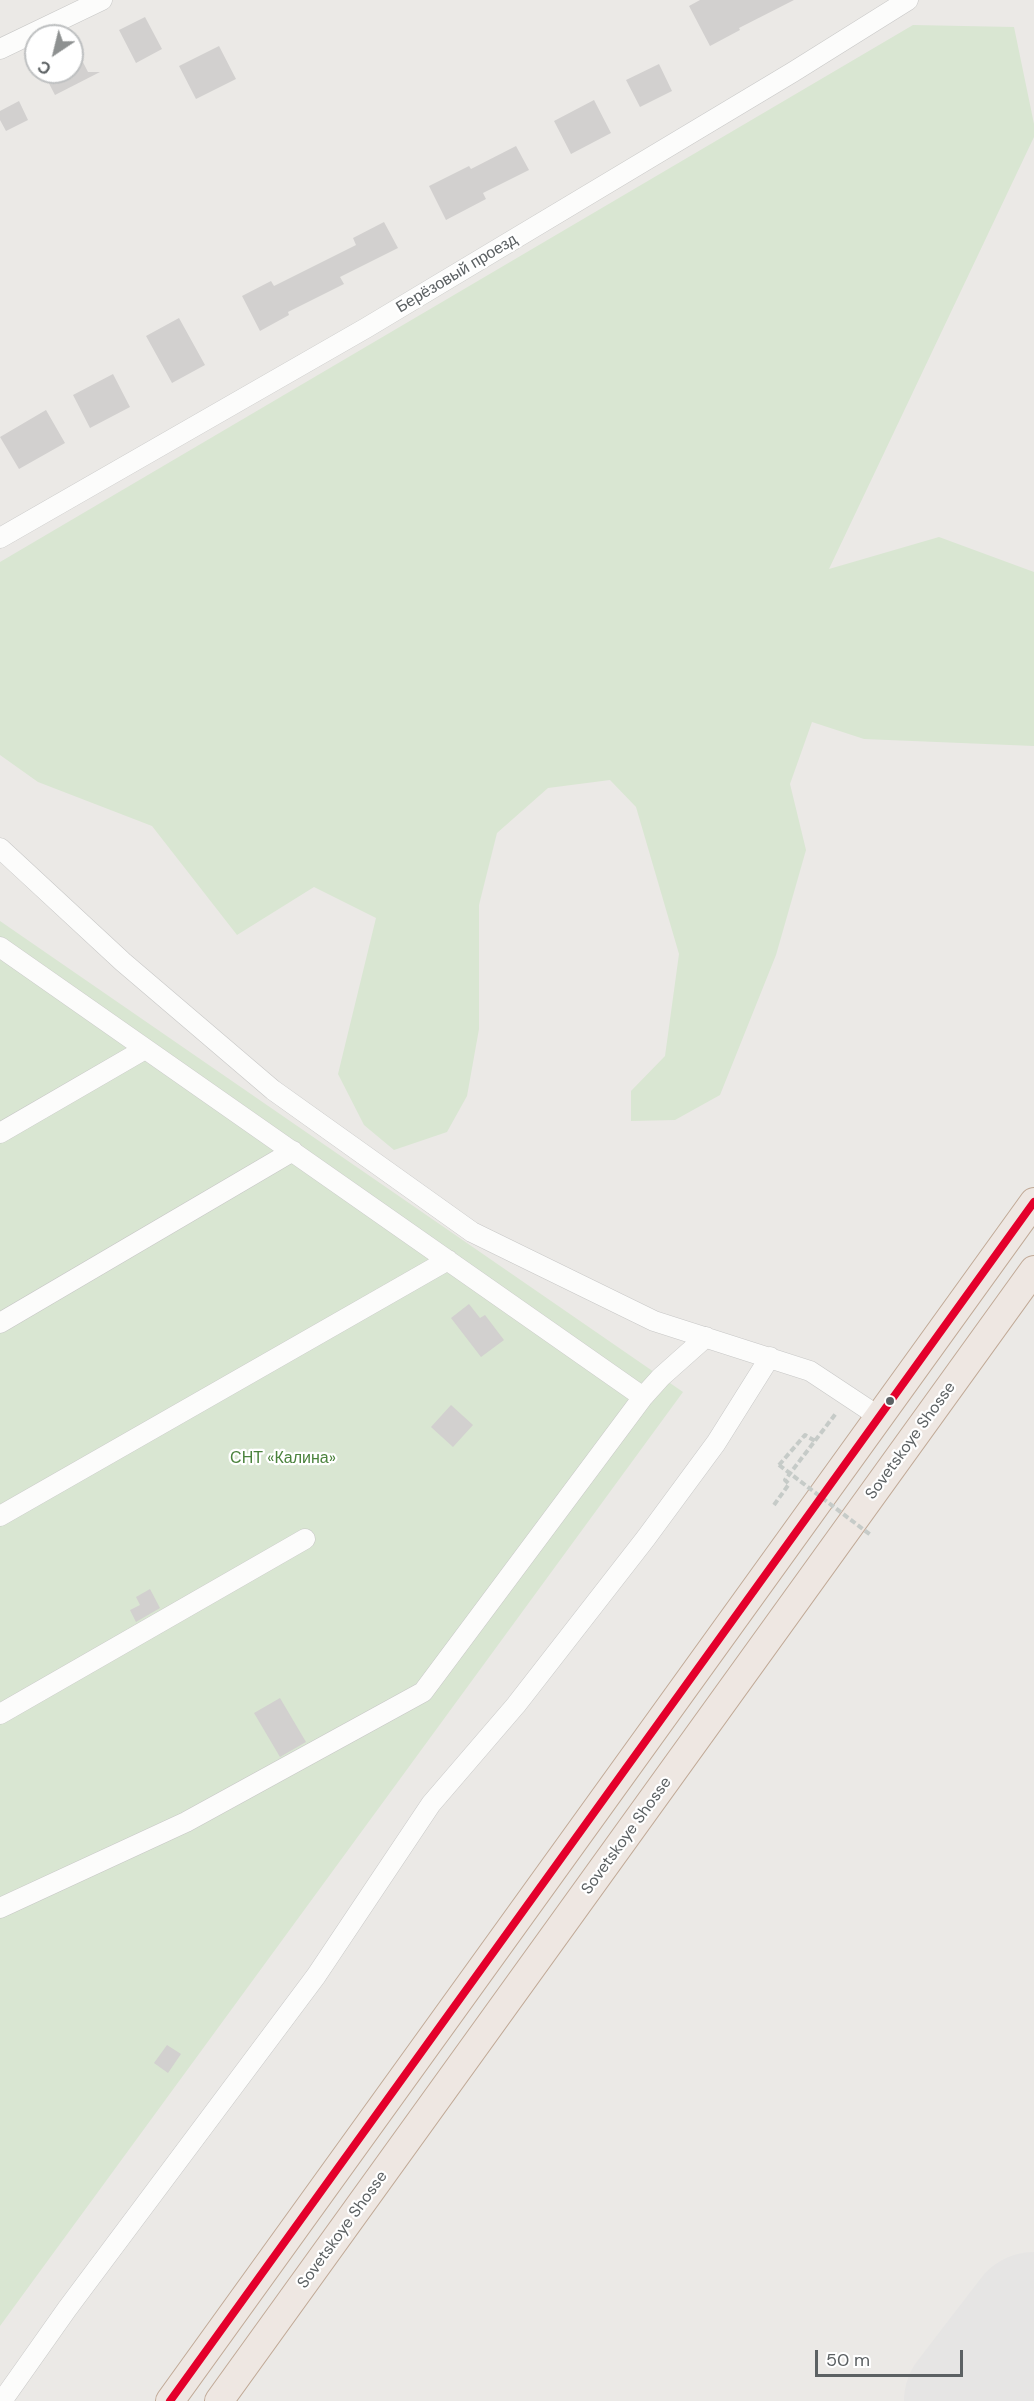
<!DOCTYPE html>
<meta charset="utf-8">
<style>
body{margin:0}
#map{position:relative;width:1034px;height:2401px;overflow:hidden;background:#ebe9e6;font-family:"DM Sans",sans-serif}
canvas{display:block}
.north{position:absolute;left:24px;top:24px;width:60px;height:60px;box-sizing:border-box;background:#fff;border:2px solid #bec0c1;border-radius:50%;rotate:215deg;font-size:16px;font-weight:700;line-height:24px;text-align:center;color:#5c6163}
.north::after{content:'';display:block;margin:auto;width:21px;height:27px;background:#8e9191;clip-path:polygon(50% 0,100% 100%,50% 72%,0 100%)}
.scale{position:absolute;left:815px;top:2350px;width:148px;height:27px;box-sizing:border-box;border:3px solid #5c6163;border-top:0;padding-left:8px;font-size:18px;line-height:21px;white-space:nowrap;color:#5c6163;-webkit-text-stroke:4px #fff;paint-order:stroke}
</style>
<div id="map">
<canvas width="1034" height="2401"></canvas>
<div class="north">С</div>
<div class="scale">50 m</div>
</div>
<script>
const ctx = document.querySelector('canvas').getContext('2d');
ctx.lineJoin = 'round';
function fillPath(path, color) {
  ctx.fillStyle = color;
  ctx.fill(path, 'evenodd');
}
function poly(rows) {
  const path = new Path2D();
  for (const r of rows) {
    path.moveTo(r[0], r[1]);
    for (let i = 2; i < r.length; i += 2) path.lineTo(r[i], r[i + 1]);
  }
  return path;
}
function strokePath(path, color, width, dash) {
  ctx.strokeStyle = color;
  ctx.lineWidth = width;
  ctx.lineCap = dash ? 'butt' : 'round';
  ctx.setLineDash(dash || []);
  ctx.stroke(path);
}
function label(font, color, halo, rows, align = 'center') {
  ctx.font = font + ' "DM Sans",sans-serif';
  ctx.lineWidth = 4.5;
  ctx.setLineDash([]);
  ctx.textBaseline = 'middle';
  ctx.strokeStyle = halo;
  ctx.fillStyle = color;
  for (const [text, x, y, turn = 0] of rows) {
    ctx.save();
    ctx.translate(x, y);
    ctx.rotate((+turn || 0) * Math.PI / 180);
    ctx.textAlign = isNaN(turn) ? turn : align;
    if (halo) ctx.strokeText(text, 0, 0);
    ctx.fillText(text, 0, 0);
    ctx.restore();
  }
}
const green = poly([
 [913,25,1014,27,1034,124,1034,137,829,569,939,537,1034,572,1034,746,864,739,812,722,790,784,806,850,776,955,720,1095,675,1120,631,1121,631,1091,665,1056,679,954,636,807,610,780,548,788,497,833,479,905,479,1029,467,1096,447,1132,394,1150,364,1125,338,1074,376,918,314,887,237,935,152,826,38,782,0,755,0,562],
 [0,921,683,1392,0,2326]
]);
const runway = poly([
 [971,2401,1034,2319]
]);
const building = poly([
 [700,0,794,0,739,28,740,30,710,46,689,6],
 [145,17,162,49,136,63,119,30],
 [72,41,88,72,100,72,55,95,43,72,72,72],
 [219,46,236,79,196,99,179,66],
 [659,64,672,91,640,107,626,80],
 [594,100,611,133,571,154,554,121],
 [19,101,28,120,6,131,0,120,0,111],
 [516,146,529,170,483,193,486,199,446,220,429,186,469,166,471,169],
 [384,222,398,248,340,277,344,284,288,312,289,315,260,331,242,296,271,281,274,286,356,245,353,238],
 [179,318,205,365,172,383,146,336],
 [113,374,130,407,90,428,73,395],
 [46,410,65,443,19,469,0,437],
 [469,1304,480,1318,485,1315,504,1340,481,1357,451,1318],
 [451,1405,473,1425,453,1447,431,1427],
 [150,1589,160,1608,136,1622,130,1610,140,1605,136,1597],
 [280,1698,306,1742,280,1757,254,1713],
 [167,2045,181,2054,168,2073,154,2063]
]);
const path = poly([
 [779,1465,805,1435,815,1441],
 [774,1505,789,1484,785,1480,837,1412]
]);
const minor = poly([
 [0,49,102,0],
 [0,538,366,328,793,72,908,0],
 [0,848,123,962,273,1090,472,1232,654,1321,810,1371,878,1416],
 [0,947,643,1397,661,1377,706,1337],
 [0,1133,145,1049],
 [0,1323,293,1151],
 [0,1516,448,1260],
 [0,1714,305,1539],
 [0,1908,186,1822,423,1692,643,1397],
 [2,2401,67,2309,316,1976,431,1804,516,1705,646,1538,716,1443,770,1357]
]);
const highway = poly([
 [170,2401,1034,1202],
 [219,2401,1034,1270]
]);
const pathBridge = poly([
 [779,1465,872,1536]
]);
const bus1 = poly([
 [170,2401,1034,1202]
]);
const markers = [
 [890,1401,5,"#5c6163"]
];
const streetNames = [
 ["Берёзовый проезд",457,274,-31],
 ["Sovetskoye Shosse",911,1441,-54],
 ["Sovetskoye Shosse",627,1836,-54],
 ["Sovetskoye Shosse",343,2230,-54]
];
const parkNames = [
 ["СНТ «Калина»",283,1459]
];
fillPath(green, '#d9e6d2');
strokePath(runway, '#e6e5e4', 134);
fillPath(building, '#d2d0cf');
strokePath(minor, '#c7c7c6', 21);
strokePath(highway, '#c0a996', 30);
strokePath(path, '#c6cbc8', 4, [6, 3]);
strokePath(minor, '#fcfcfb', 20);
strokePath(highway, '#eee7e2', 28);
strokePath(pathBridge, '#c6cbc8', 4, [6, 3]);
strokePath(bus1, '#e4002b', 8);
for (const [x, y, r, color] of markers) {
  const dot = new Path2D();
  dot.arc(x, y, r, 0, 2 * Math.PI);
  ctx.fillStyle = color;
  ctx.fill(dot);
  strokePath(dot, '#fff', 2);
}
label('16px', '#5c6163', '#fff', streetNames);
label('16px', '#4a823c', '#fff', parkNames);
</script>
